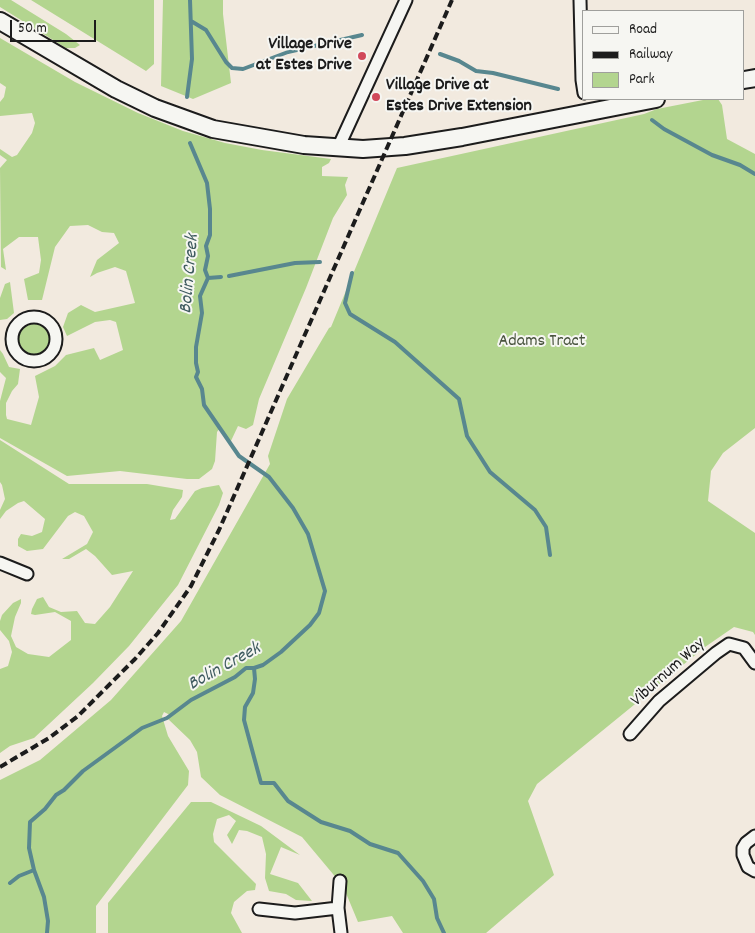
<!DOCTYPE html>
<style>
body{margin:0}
#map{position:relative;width:755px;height:933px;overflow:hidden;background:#f2eadf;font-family:Dekko,sans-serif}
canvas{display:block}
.legend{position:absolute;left:582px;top:10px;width:162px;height:90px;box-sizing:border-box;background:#f6f6f2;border:1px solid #9f9f9c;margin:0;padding:6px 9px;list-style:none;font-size:15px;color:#1c1c1c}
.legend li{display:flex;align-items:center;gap:10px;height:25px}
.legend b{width:25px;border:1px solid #9f9f9c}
.scale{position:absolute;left:10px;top:20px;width:86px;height:22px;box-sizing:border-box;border:2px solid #1c1c1c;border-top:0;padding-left:6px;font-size:15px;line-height:18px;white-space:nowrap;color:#1c1c1c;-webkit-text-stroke:4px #f6f6f2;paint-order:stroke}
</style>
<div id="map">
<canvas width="755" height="933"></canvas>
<ul class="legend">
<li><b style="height:6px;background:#f6f6f2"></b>Road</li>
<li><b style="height:6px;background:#1c1c1c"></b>Railway</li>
<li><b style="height:14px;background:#b3d58f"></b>Park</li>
</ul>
<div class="scale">50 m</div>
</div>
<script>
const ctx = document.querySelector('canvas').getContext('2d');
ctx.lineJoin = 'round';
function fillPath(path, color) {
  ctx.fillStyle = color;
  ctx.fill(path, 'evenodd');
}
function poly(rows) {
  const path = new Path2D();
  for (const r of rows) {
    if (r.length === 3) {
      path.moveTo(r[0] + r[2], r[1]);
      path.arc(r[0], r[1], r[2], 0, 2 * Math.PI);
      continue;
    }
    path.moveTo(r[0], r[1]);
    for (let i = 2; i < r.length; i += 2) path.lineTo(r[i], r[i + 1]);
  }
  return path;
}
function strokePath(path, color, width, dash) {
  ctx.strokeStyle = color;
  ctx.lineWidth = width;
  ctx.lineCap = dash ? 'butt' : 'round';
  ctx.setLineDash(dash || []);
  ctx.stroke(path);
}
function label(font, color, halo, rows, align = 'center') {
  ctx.font = font + ' Dekko,sans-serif';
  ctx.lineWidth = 4;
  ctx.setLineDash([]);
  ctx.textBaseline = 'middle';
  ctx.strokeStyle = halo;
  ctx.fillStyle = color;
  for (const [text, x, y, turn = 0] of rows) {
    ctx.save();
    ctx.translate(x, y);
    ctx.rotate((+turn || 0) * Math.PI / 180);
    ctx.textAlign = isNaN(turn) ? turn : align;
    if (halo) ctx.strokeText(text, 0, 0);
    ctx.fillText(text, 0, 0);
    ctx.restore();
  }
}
const green = poly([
 [0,0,11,0,66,34,80,45,75,48,66,48,0,7],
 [31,0,154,0,154,64,146,71],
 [163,0,223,0,223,14,231,83,193,99,161,86],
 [0,38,75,82,138,113,183,131,225,143,262,150,331,159,329,163,322,167,322,176,348,177,345,185,347,195,333,218,306,288,259,399,253,425,246,429,238,426,230,443,220,428,217,432,215,461,212,469,199,479,187,479,120,471,67,476,0,438,0,401,6,378,0,372,0,350,3,354,9,367,20,369,18,384,12,391,6,403,6,415,7,419,31,425,39,397,35,376,55,366,66,355,94,348,100,360,123,350,116,322,110,320,95,322,67,336,63,327,68,313,81,305,95,312,135,303,126,271,115,267,97,273,90,277,97,260,119,243,114,233,102,232,88,225,70,226,55,247,42,300,28,300,24,279,39,273,41,260,38,237,19,237,3,249,6,270,1,267,0,168,7,160,0,155,0,149,12,157,17,155,32,133,35,123,32,113,0,116,0,102,4,97,6,87,0,83],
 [708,99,718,99,722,105,727,139,755,154,755,428,723,453,711,471,708,501,755,533,755,635,753,632,734,627,705,647,537,784,528,801,554,875,486,933,403,933,392,916,358,922,343,886,302,837,220,795,201,777,197,752,190,740,167,718,170,715,164,712,162,716,168,736,189,771,188,785,96,906,96,933,0,933,0,780,40,760,111,700,181,621,270,464,268,456,287,399,329,328,331,327,397,168,644,114,657,109],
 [10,282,14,313,7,319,0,320,0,298,5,284],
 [34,339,16],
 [0,440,69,484,147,484,183,490,182,497,173,510,170,520,175,519,195,491,202,488,219,485,223,493,219,505,178,585,129,646,93,683,34,738,10,746,0,753,0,669,8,666,12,652,9,641,0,630,0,621,2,615,13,603,21,599,21,603,15,617,11,636,16,647,28,654,49,657,71,640,71,621,55,612,35,615,31,614,32,609,37,599,43,597,49,607,61,612,77,611,85,623,95,624,110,607,133,571,112,575,95,556,86,549,69,559,62,559,87,544,93,532,84,516,75,512,68,516,43,549,27,551,18,546,18,539,21,534,32,536,42,532,45,519,24,501,18,503,6,511,0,519,0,510,5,499,2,485,0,482],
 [191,802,211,802,261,826,300,855,281,847,270,874,298,883,312,901,296,900,286,894,269,891,265,878,266,854,262,837,247,831,239,830,232,844,227,835,236,821,229,815,217,819,213,834,214,842,256,884,255,890,247,891,234,902,231,913,242,933,108,933,108,903]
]);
const stream = poly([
 [191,21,206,30,226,62,232,68,243,69,288,52,362,35],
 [440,54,459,61,476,71,493,73,558,89],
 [187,97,192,59,190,0],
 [652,120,664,129,712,155,740,165,755,174],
 [352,273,345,303,350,314,395,342,459,399,467,436,490,472,535,510,546,527,550,555],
 [229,276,295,263,320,262],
 [208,278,221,277],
 [254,668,255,679,253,693,245,707,244,720,261,783,274,783,288,801,321,822,350,831,370,844,398,853,423,881,434,899,437,918,444,933],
 [10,883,19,876,34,870],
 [47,933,48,921,44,897,34,870,29,848,30,822,45,809,56,795,64,790,83,771,142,728,167,718,191,700,235,677,246,668,254,668,263,665,281,652,310,625,319,613,325,591,308,534,293,508,269,477,239,456,204,405,202,389,196,377,198,372,196,363,196,347,202,313,200,296,208,278,205,270,208,256,206,246,210,235,210,209,207,183,190,143]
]);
const street = poly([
 [580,0,582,80,584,93],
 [338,148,406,0],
 [34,339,22],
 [0,563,27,574],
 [630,734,659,701,716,653,729,644,744,648,755,663],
 [755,836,746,843,743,848,743,855,748,867,755,871],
 [340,881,338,908,341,933],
 [259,909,295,913,338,908]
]);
const secondary = poly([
 [0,21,116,89,155,108,213,129,304,145,363,149,405,146,462,137,656,99],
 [744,80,755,78]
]);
const rail = poly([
 [0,767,49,738,78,716,135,659,158,633,191,586,219,530,452,0]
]);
const markers = [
 [362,56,5,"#d1495b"],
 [376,97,5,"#d1495b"]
];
const poiNames = [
 ["Village Drive",352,46],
 ["at Estes Drive",352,67],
 ["Village Drive at",386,87,"left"],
 ["Estes Drive Extension",386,108,"left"]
];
const parkNames = [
 ["Adams Tract",542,343]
];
const streetNames = [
 ["Viburnum Way",669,673,-42]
];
const waterNames = [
 ["Bolin Creek",191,274,-85],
 ["Bolin Creek",225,668,-29]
];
fillPath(green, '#b3d58f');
strokePath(stream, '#58878f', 4);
strokePath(street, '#1c1c1c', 15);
strokePath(secondary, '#1c1c1c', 20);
strokePath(street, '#f6f6f2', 11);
strokePath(secondary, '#f6f6f2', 16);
strokePath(rail, '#1c1c1c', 4, [8, 4]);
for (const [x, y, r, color] of markers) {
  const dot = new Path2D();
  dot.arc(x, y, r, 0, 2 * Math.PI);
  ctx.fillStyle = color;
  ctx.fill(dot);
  strokePath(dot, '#f6f6f2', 2);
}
label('bold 18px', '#1c1c1c', '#f6f6f2', poiNames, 'right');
label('18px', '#49543e', '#f6f6f2', parkNames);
label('18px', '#1c1c1c', '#f6f6f2', streetNames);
label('italic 19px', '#3f5b5f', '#f6f6f2', waterNames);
</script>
